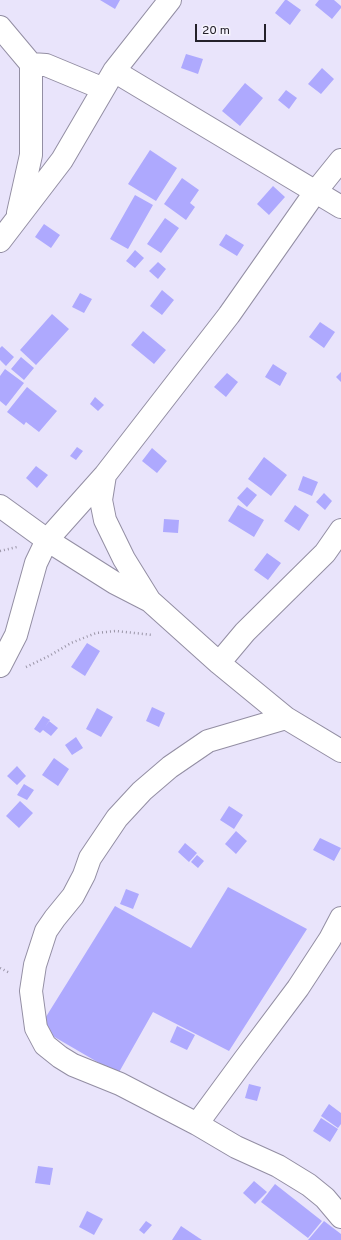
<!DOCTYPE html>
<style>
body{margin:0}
#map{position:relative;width:341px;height:1240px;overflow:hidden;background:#e9e4fb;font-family:Overpass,sans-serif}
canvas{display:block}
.scale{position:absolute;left:195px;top:24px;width:71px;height:18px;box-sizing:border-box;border:2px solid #24212a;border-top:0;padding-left:5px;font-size:12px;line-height:14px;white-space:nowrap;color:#24212a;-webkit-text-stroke:3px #f5f3fd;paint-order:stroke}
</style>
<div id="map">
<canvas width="341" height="1240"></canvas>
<div class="scale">20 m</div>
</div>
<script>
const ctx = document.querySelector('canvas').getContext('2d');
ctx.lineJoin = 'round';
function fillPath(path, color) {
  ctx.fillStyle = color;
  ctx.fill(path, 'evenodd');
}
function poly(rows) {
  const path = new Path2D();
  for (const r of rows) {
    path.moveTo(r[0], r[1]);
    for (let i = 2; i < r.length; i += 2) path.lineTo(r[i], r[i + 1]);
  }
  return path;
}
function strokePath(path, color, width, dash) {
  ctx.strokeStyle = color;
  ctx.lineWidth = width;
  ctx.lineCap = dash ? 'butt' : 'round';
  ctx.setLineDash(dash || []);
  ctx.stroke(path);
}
const building = poly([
 [100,0,120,0,115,9],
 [285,0,287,0,301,10,290,25,275,13],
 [319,0,334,0,341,6,341,8,332,19,315,5],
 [186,54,203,59,198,74,181,68],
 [322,68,334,79,321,94,308,84],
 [245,83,263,98,240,126,222,111],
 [286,90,297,98,289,109,278,100],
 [150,150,177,168,156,201,128,184],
 [182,178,199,190,190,203,195,207,186,220,164,204],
 [273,186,285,197,269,215,257,204],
 [135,195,153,205,128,249,110,239],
 [165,218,179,228,161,253,147,244],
 [44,224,60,235,51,248,35,237],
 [226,234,244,245,237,256,219,245],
 [135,250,144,258,135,268,126,261],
 [158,262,166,269,158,279,149,271],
 [162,290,174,300,162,315,150,306],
 [80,293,92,299,84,313,72,307],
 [52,314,69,329,36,365,20,350],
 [320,322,335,332,324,348,309,337],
 [143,331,166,350,154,364,131,345],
 [2,346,14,357,6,366,0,360,0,348],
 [21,357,34,368,24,380,11,369],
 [273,364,287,373,280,386,265,377],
 [5,369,24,383,6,406,0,401,0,376],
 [341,372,341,382,336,377],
 [227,373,238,382,226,397,214,387],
 [27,387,57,411,39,432,26,422,24,425,7,412],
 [95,397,104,405,98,411,90,404],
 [77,447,83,451,76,460,70,456],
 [152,448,167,461,157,473,142,461],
 [264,457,287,475,271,496,248,479],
 [36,466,48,475,37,488,26,478],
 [303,476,318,482,312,496,298,490],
 [247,487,257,495,247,507,237,498],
 [324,493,332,501,325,510,316,502],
 [238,505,264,520,254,537,228,521],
 [295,505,309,515,299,531,284,521],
 [164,519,179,520,178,533,163,532],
 [267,553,281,563,268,580,254,570],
 [87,643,100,651,85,676,71,667],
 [152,707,165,713,159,727,146,721],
 [97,708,113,717,101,737,86,729],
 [43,716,50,720,45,727,49,721,58,728,51,736,43,730,40,733,34,729],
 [76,737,83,748,72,755,65,745],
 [54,758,69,769,58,786,42,775],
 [17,766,26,776,17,785,7,776],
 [24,784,34,790,27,800,17,795],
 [20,801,33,813,19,828,6,816],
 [229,806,243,815,234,829,220,820],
 [236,831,247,841,236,854,225,844],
 [320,838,341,848,334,861,313,850],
 [185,843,197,853,189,862,178,852],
 [197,855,204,861,198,868,191,862],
 [228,887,307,929,229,1051,153,1012,118,1074,39,1028,115,906,191,948],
 [126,889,139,894,133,909,120,904],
 [177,1026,195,1035,187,1050,170,1042],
 [249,1084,261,1087,257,1101,245,1098],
 [329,1104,341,1113,341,1124,338,1128,321,1116],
 [321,1118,338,1129,330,1142,313,1131],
 [38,1166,53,1168,50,1185,35,1183],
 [254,1181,267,1192,255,1204,243,1193],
 [275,1184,322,1221,308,1238,261,1202],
 [87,1211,103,1219,94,1235,79,1227],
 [146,1221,152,1225,144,1234,139,1230],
 [324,1221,341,1234,341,1240,308,1240],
 [181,1226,202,1240,172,1240]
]);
const path = poly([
 [0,551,17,547],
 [26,667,49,656,71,643,96,633,116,631,153,635],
 [0,968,10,973]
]);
const minor = poly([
 [0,27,31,64,46,65,99,87],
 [114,71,341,207],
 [18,213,31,155,31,64],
 [0,241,62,160,114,71,170,0],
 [105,475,101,500,105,520,124,559,150,601],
 [0,506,47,540,115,583,150,601,219,663,286,718,341,751],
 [219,663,245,632,325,553,341,530],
 [0,666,16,635,36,563,47,540,105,475,229,315,316,191,341,160],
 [286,718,208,741,170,767,142,791,117,818,90,858,84,875,73,896,55,918,46,931,35,965,31,991,36,1028,45,1045,60,1057,73,1065,120,1084,197,1124,236,1147,278,1166,309,1185,325,1198,341,1217],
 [197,1124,244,1060,298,988,330,939,341,918]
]);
fillPath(building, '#aea9fe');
strokePath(minor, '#938ea3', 24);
strokePath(path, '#9a95a7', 2.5, [1, 3]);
strokePath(minor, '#fff', 22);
</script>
